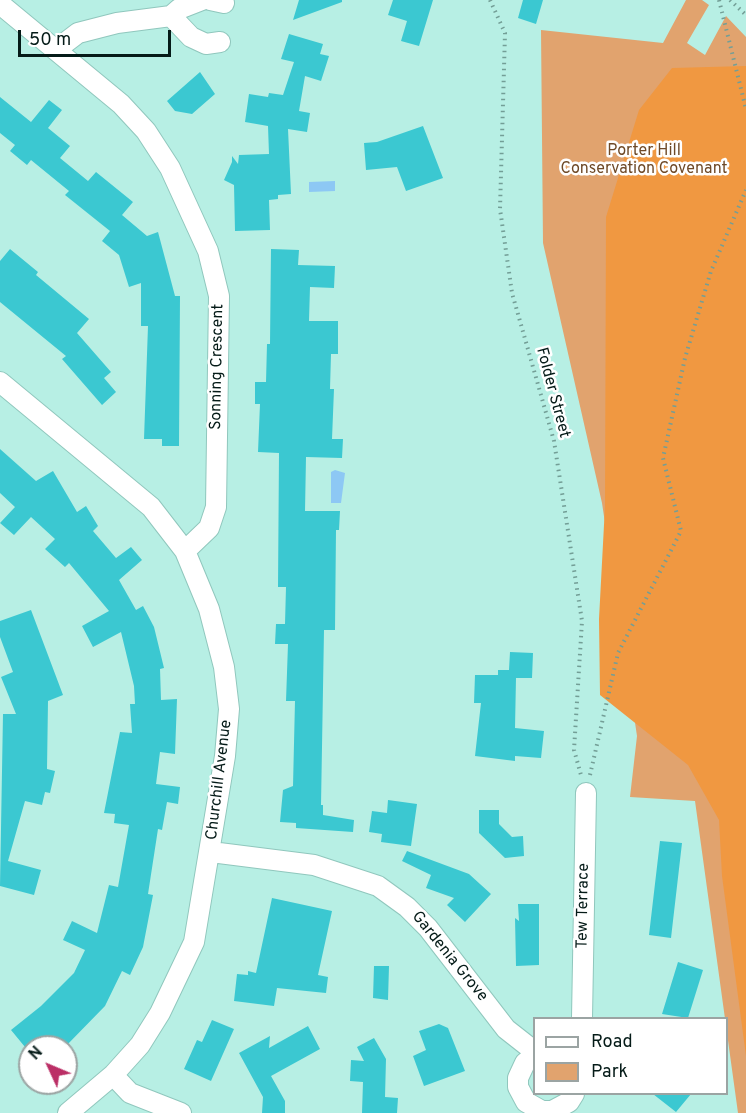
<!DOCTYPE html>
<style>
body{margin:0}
#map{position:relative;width:746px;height:1113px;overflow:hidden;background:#b7efe4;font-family:Overpass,sans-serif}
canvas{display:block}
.legend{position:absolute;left:533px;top:1017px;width:195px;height:78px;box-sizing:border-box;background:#fff;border:2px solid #9ba4a3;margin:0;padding:8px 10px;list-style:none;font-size:18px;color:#051b18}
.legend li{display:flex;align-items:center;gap:12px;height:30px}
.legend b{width:30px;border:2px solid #9ba4a3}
.north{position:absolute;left:18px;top:1035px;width:60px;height:60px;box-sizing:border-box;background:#fff;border:2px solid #9ba4a3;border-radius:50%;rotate:314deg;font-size:16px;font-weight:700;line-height:24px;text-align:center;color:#051b18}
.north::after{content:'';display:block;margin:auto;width:21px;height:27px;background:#bb2f66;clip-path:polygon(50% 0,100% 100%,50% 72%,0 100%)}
.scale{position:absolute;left:18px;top:30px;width:153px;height:27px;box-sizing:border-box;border:3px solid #051b18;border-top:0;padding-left:8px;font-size:18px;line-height:21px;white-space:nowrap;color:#051b18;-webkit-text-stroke:4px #fff;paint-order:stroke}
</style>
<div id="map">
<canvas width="746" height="1113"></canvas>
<ul class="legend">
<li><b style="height:8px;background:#fff"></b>Road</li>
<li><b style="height:16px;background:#e1a36e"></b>Park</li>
</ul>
<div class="north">N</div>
<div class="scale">50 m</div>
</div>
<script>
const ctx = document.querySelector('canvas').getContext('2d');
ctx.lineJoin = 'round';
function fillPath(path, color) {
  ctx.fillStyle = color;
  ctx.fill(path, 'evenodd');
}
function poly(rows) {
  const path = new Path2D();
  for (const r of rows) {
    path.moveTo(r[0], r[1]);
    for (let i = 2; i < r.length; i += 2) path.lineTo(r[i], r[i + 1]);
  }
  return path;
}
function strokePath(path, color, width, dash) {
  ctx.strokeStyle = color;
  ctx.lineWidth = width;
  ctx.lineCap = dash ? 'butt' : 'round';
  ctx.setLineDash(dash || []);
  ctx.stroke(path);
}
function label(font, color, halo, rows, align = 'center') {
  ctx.font = font + ' Overpass,sans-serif';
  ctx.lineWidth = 5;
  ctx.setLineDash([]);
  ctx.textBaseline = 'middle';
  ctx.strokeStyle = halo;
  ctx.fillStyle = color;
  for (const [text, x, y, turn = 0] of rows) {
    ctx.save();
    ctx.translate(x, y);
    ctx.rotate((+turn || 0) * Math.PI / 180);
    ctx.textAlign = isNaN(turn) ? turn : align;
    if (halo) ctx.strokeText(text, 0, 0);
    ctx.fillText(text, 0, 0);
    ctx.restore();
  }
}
const green = poly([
 [686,0,702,0,709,5,687,43,705,55,726,16,746,37,746,1113,738,1113,695,801,630,797,637,736,602,503,543,243,541,30,663,43]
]);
const forest = poly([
 [746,66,746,1056,722,876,719,820,688,765,600,695,599,619,605,506,606,217,639,110,672,68]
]);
const water = poly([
 [335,181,335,191,309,192,309,182],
 [335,470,345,473,341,503,331,503,331,472]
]);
const building = poly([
 [299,0,342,0,342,2,293,20],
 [393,0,433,0,419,46,401,41,407,21,388,15],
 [523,0,543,0,536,24,518,18],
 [289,34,323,44,320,54,329,56,321,81,305,76,299,111,310,113,307,132,288,129,291,194,278,195,278,199,269,200,270,230,235,231,234,185,224,180,232,162,232,156,238,164,239,155,269,154,268,126,245,122,249,94,268,97,269,93,283,95,294,62,281,59],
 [200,72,215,94,192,114,175,111,167,101],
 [0,97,31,122,49,100,62,110,48,128,70,146,60,158,88,181,96,172,133,202,122,215,147,236,158,232,175,296,180,296,179,446,162,446,162,439,144,439,148,326,141,326,141,283,129,287,119,255,102,241,110,231,65,195,69,191,31,160,27,165,10,151,15,145,0,133],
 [423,126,443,178,406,191,397,167,366,170,364,143,377,142],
 [10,249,38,272,36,275,89,319,77,333,111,372,104,378,116,392,102,405,62,359,66,356,0,302,0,261],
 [271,249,299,250,298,265,335,266,334,288,310,287,309,321,338,321,338,354,331,354,330,389,334,389,332,439,343,439,342,458,306,457,305,511,340,511,339,530,336,530,335,630,324,630,321,805,323,805,323,815,354,820,353,832,296,828,296,823,280,822,283,790,293,786,295,701,286,701,288,644,275,644,276,624,285,624,286,587,278,587,279,453,258,452,260,404,255,404,255,382,266,382,267,344,270,344],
 [0,449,36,481,53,471,77,512,86,506,98,526,93,531,116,558,131,547,142,560,119,580,136,610,143,606,154,627,164,668,160,669,161,700,177,699,175,754,160,752,156,784,180,787,178,804,167,802,162,830,158,829,148,894,153,895,143,947,130,975,122,971,105,1006,65,1047,25,1047,11,1030,41,1006,74,973,85,950,63,940,72,921,97,933,109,885,118,887,129,825,114,823,115,814,104,813,120,732,132,733,130,704,135,704,134,686,121,632,93,647,82,626,109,611,69,563,65,567,45,549,55,539,31,517,14,535,0,523,15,507,0,493],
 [31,610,63,695,48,701,47,769,55,771,50,793,45,792,42,805,25,801,8,861,41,870,34,895,0,886,3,714,16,714,1,677,13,672,0,637,0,621],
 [510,652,533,653,532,678,516,678,515,728,544,731,541,758,515,756,515,761,475,756,481,703,474,703,475,675,498,675,498,670,509,670],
 [388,800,417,804,411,846,381,842,382,834,369,832,372,811,387,813],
 [479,810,499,810,499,824,512,837,523,836,524,856,505,858,479,833],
 [660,841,682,843,671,938,649,935],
 [407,851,469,874,491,894,465,922,447,905,454,898,426,888,431,875,402,861],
 [272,898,332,911,318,975,328,977,326,993,277,988,274,1006,234,1001,237,974,248,975,248,971,256,973],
 [518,904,539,904,539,965,516,966,515,918,519,921],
 [678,962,703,970,688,1018,662,1014],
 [374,966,389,966,388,1000,373,998],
 [212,1020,234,1029,211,1081,184,1069,197,1040,202,1042],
 [439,1024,448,1028,465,1071,424,1086,413,1056,426,1050,419,1031],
 [308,1026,320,1049,271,1076,285,1101,285,1113,262,1113,263,1097,239,1053,270,1036,269,1048],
 [374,1038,386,1059,385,1097,398,1098,397,1113,362,1113,363,1082,350,1081,351,1060,364,1061,357,1047],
 [653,1094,691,1094,676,1112]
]);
const path = poly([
 [490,0,505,33,500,209,512,293,554,441,582,621,574,750,581,775],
 [719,0,746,109],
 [730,0,746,15],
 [590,775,618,653,681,531,663,458,685,358,711,271,746,190]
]);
const minor = poly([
 [210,0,224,3],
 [0,4,121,104,146,131,170,168,208,251,219,296,216,507,209,528,185,551],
 [171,16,191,37,206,44,220,42],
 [57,49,78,33,117,23,171,16,179,9,202,0],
 [0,382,151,507,185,551,209,609,224,667,229,709,225,756,194,942,160,1013,140,1045,113,1075,68,1113],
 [211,852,314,865,378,886,407,907,428,928,506,1029,534,1051],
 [582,1018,586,793],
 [534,1056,525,1063,518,1078,518,1087,526,1102,542,1111,552,1111,569,1102,574,1094],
 [113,1075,130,1093,181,1113]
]);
const parkNames = [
 ["Porter Hill",644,152],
 ["Conservation Covenant",644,170]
];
const streetNames = [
 ["Sonning Crescent",218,367,-89],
 ["Folder Street",552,393,75],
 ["Churchill Avenue",220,780,-83],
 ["Tew Terrace",584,906,-89],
 ["Gardenia Grove",449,957,51]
];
fillPath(green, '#e1a36e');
fillPath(forest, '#f09841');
fillPath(water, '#8dc8f4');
fillPath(building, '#3bc8d1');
strokePath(minor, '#90c7bd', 22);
strokePath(path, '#739e96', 4, [1.5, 4.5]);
strokePath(minor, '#fff', 20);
label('16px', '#6e4927', '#fff', parkNames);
label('16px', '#051b18', '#fff', streetNames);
</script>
